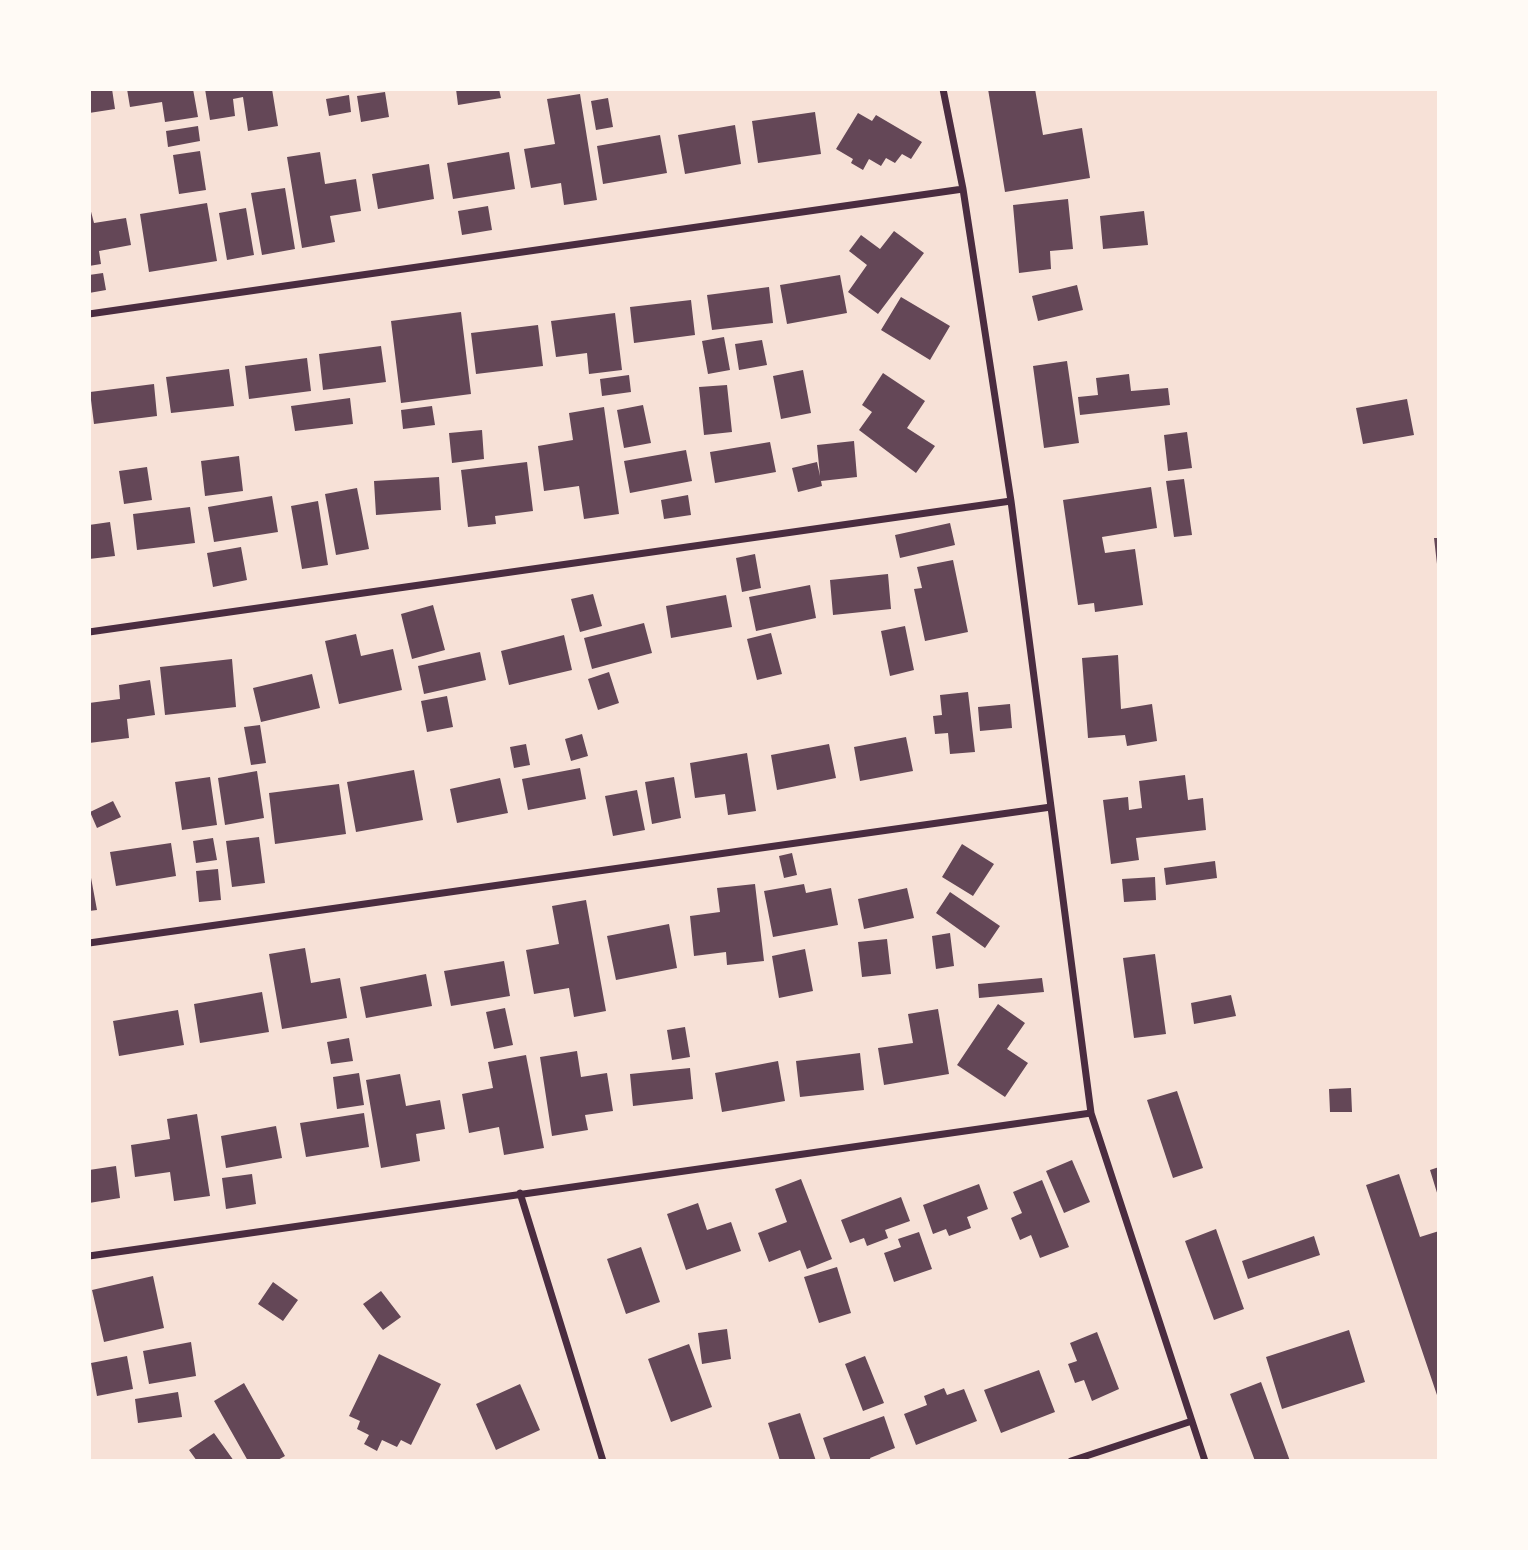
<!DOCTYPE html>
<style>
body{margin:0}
#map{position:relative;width:1528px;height:1550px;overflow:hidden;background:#f7e1d7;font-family:"Public Sans",sans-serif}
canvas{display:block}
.frame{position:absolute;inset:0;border:91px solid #fffaf5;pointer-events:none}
</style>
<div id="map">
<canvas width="1528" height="1550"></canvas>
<div class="frame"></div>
</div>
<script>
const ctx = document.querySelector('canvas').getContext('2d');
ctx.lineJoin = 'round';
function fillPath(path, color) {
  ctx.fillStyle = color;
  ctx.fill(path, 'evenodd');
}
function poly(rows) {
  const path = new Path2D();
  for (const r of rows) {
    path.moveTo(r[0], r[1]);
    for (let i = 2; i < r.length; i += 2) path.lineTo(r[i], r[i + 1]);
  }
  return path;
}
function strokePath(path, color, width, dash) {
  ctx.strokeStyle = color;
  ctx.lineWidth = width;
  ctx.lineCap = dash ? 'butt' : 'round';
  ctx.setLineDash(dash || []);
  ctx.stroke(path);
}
const building = poly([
 [89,89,112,89,115,109,89,113],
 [127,89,193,89,198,117,165,122,162,102,130,107],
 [205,89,272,89,278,126,248,131,243,97,233,99,235,116,210,120],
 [456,89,499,89,501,98,458,105],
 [988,89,1035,89,1043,135,1082,128,1090,178,1005,192],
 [385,92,389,117,361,122,357,96],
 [580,94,597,200,564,205,561,183,531,188,524,149,555,144,547,99],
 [349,95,351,112,329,116,326,99],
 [608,98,613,127,596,130,591,101],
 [815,112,821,154,758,163,752,121],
 [858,113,872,121,876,115,922,142,911,159,902,154,895,163,886,158,881,166,869,159,863,170,851,163,853,159,836,149],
 [735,125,741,164,685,174,678,135],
 [198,126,200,141,168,147,166,131],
 [660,135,667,173,603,184,597,146],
 [200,151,206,190,179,194,173,155],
 [320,152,325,184,356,179,361,211,330,216,335,242,302,248,287,157],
 [509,152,515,189,453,199,447,163],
 [429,164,434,199,378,209,372,174],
 [285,188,295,249,262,255,251,193],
 [1068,199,1073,249,1050,251,1051,269,1019,273,1013,205],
 [207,203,217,261,149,272,140,214],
 [89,204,94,223,126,218,131,245,99,251,101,264,89,266],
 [488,206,492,230,462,235,458,211],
 [246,208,254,255,227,260,219,213],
 [1144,211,1148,245,1103,249,1100,216],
 [894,231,924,253,878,314,848,292,867,265,849,251,861,235,880,249],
 [103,273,106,290,89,293,89,275],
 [840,275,847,313,787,324,780,285],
 [1077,285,1083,310,1038,321,1032,296],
 [769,287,773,323,712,330,707,295],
 [901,297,950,326,930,360,881,330],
 [691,300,695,335,634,343,630,307],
 [461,312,471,394,401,403,391,321],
 [615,313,622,370,589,374,587,353,556,357,551,321],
 [538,325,543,366,476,374,471,333],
 [724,337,730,370,708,374,702,341],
 [762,340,767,365,739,370,735,344],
 [381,346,386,382,323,390,319,354],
 [307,358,311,391,249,399,245,366],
 [1067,361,1079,443,1044,448,1033,366],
 [229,369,234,406,171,413,166,377],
 [803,370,811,413,781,419,773,376],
 [883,373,925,401,907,428,935,446,916,473,859,430,872,412,862,405],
 [1129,374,1131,391,1168,388,1170,405,1080,415,1078,397,1098,395,1096,378],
 [629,375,631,392,602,396,600,379],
 [154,384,157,416,94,424,90,392],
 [727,385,732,432,704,435,699,387],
 [350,398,353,424,295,431,291,406],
 [1407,399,1414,435,1363,444,1356,408],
 [643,405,651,443,624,448,617,410],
 [432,406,435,425,403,429,401,410],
 [604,407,619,514,584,519,579,486,544,491,538,446,573,440,569,413],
 [482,430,484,459,452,463,449,433],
 [1187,432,1192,468,1168,471,1164,435],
 [854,441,857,477,821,481,822,486,798,492,792,468,817,462,820,476,817,445],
 [770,442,776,472,715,483,710,452],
 [686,450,692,481,630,493,624,461],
 [239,456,243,491,205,496,201,461],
 [527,462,533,511,495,516,496,524,468,527,461,470],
 [147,467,152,500,124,504,119,471],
 [439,477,441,510,376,515,374,481],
 [1184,479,1192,535,1174,537,1166,481],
 [1151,487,1157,528,1102,537,1105,553,1135,549,1143,605,1095,612,1094,603,1078,605,1063,500],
 [357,488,369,549,336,555,325,494],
 [688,495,691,515,664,519,661,500],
 [272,496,278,532,214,542,208,507],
 [318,501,328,565,302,569,291,506],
 [190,507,195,543,137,550,133,514],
 [110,522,115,556,89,559,89,525],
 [950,523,955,545,900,558,895,535],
 [1434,538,1439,538,1439,564,1437,564],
 [241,547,247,580,213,587,207,553],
 [755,554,761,588,742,592,736,558],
 [953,560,968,632,925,641,914,589,922,588,917,567],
 [888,574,891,609,833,615,830,580],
 [810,585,816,618,756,631,749,597],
 [593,594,602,626,580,632,571,599],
 [726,595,732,627,671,638,666,606],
 [433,605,445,650,412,659,401,614],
 [644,623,652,653,592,669,584,638],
 [905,626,914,670,890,676,881,631],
 [771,633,782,674,757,680,747,639],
 [356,634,361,656,393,649,402,690,339,704,325,641],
 [564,635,572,670,509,685,501,651],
 [480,652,486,680,424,694,418,666],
 [1118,655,1121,709,1152,704,1157,741,1127,746,1125,735,1088,738,1082,658],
 [232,659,236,707,165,715,160,667],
 [609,672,619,703,598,710,588,679],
 [312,674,320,708,261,722,253,688],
 [150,680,155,715,127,719,129,738,89,743,89,703,120,699,119,685],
 [968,692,975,752,950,754,948,733,935,734,933,716,942,715,940,695],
 [447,696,453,727,427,732,421,701],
 [1010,704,1012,728,980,731,978,707],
 [260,725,266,763,251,765,244,727],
 [582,734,588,756,571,761,565,739],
 [906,737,913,771,860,781,854,747],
 [526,744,530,765,514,768,510,747],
 [829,744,836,778,777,790,771,755],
 [747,753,756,811,728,815,725,794,695,798,690,763],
 [580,768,586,799,528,810,522,779],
 [414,770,423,820,356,832,347,782],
 [257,771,264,818,225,825,218,778],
 [1185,775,1188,800,1203,798,1206,830,1136,838,1139,860,1111,864,1103,800,1128,797,1129,810,1142,808,1139,781],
 [210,777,217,825,182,830,175,782],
 [674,777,681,818,652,824,645,782],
 [500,778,508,813,457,823,450,789],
 [339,784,346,834,275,844,269,793],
 [637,790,645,830,613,836,605,796],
 [113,801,121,817,97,828,90,812],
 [259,837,265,883,232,887,226,841],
 [213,838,217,860,196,863,193,841],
 [171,843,176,876,116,886,110,852],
 [962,844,994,864,973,896,942,877],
 [792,853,797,875,784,878,779,856],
 [1215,861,1217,878,1166,885,1164,868],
 [89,867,97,910,89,911],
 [218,869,221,900,199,902,196,871],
 [1155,877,1156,900,1124,902,1122,879],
 [755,884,764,961,727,965,726,952,694,956,690,916,720,912,717,888],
 [804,884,806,893,831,888,838,925,773,937,764,891],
 [907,888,914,918,864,929,858,899],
 [950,892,1000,926,985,948,936,913],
 [586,900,606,1011,574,1017,569,988,534,994,526,950,559,944,552,906],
 [669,924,677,968,616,980,607,936],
 [950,933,954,966,936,969,932,936],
 [887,939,891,974,862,977,858,942],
 [305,948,311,983,340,978,347,1018,282,1029,269,954],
 [805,949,813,991,779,998,772,956],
 [1155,954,1166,1034,1134,1038,1123,958],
 [504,961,510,996,451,1006,444,971],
 [426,974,432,1006,366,1018,360,987],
 [1042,978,1044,992,979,998,978,984],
 [262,992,269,1032,200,1043,194,1004],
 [1231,995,1236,1016,1194,1024,1191,1003],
 [998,1004,1025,1023,1007,1049,1028,1063,1005,1097,957,1065],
 [505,1008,513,1045,494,1049,486,1012],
 [938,1009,949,1074,884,1085,878,1048,913,1043,908,1014],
 [178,1010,184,1045,119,1056,113,1021],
 [685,1027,690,1057,672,1060,667,1030],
 [349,1038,353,1061,331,1064,327,1042],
 [577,1051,581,1077,607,1073,613,1111,585,1115,588,1130,552,1136,540,1057],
 [860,1053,864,1090,800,1097,796,1061],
 [526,1055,544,1148,504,1155,499,1127,469,1133,462,1094,493,1088,488,1062],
 [778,1061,785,1101,722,1112,715,1073],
 [690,1068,693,1099,633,1106,630,1074],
 [359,1073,364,1105,337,1109,333,1077],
 [400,1074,406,1106,440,1100,445,1129,416,1134,420,1161,381,1168,366,1080],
 [1351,1088,1352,1112,1330,1112,1329,1089],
 [1177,1091,1203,1168,1173,1178,1147,1100],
 [364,1113,369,1147,306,1157,300,1123],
 [197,1114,210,1196,174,1201,170,1172,135,1177,131,1145,170,1139,167,1119],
 [276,1126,282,1158,226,1168,221,1136],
 [1072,1160,1090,1202,1064,1213,1046,1171],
 [116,1166,120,1198,89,1203,89,1170],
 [1439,1167,1439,1196,1438,1196,1430,1170],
 [252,1174,256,1204,226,1209,222,1178],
 [1399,1174,1420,1237,1439,1231,1439,1401,1366,1185],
 [801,1179,832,1259,807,1269,800,1250,769,1262,758,1233,787,1222,775,1189],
 [1042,1180,1069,1247,1040,1258,1031,1235,1020,1240,1011,1218,1022,1213,1013,1192],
 [979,1184,988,1209,967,1217,971,1228,949,1236,946,1229,933,1234,923,1205],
 [901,1197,910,1221,885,1230,888,1238,867,1246,864,1238,850,1243,841,1220],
 [698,1203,707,1230,731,1222,741,1251,686,1270,667,1214],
 [1216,1229,1244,1309,1214,1320,1185,1241],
 [919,1232,932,1269,894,1282,884,1253,901,1247,898,1239],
 [1314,1236,1320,1255,1248,1279,1242,1261],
 [641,1247,660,1302,626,1314,607,1259],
 [837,1267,851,1313,819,1323,804,1277],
 [153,1276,164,1328,104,1342,92,1290],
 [273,1282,298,1300,283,1321,258,1304],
 [381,1291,401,1317,383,1330,363,1304],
 [727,1329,731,1359,702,1364,698,1333],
 [1349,1330,1365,1382,1282,1409,1266,1357],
 [1097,1332,1119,1389,1092,1401,1084,1380,1075,1383,1068,1364,1077,1361,1070,1343],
 [191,1342,196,1376,149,1384,143,1351],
 [689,1344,712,1407,671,1422,648,1359],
 [379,1354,441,1384,411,1445,401,1440,397,1447,382,1440,377,1451,364,1444,369,1435,357,1429,360,1421,349,1416],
 [127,1356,133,1389,97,1396,91,1363],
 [865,1356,884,1403,863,1411,845,1364],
 [1039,1370,1055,1412,1001,1433,984,1390],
 [1261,1382,1290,1461,1255,1461,1230,1394],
 [244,1383,285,1456,276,1461,248,1461,214,1401],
 [520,1384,540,1430,496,1450,476,1404],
 [944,1388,947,1395,964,1389,977,1421,916,1445,904,1414,927,1405,924,1396],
 [178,1392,182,1417,138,1423,135,1399],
 [800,1413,816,1461,780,1461,768,1423],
 [884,1416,895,1448,870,1458,871,1461,831,1461,823,1438],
 [214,1433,234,1461,197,1461,189,1450]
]);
const minor = poly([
 [943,89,963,189,1011,501,1091,1113,1205,1461],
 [89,314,963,189],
 [89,632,1011,501],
 [89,943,1051,807],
 [520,1193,603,1461],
 [89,1256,1091,1113],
 [1071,1461,1192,1421]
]);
fillPath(building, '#644757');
strokePath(minor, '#4a2c40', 7);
</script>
